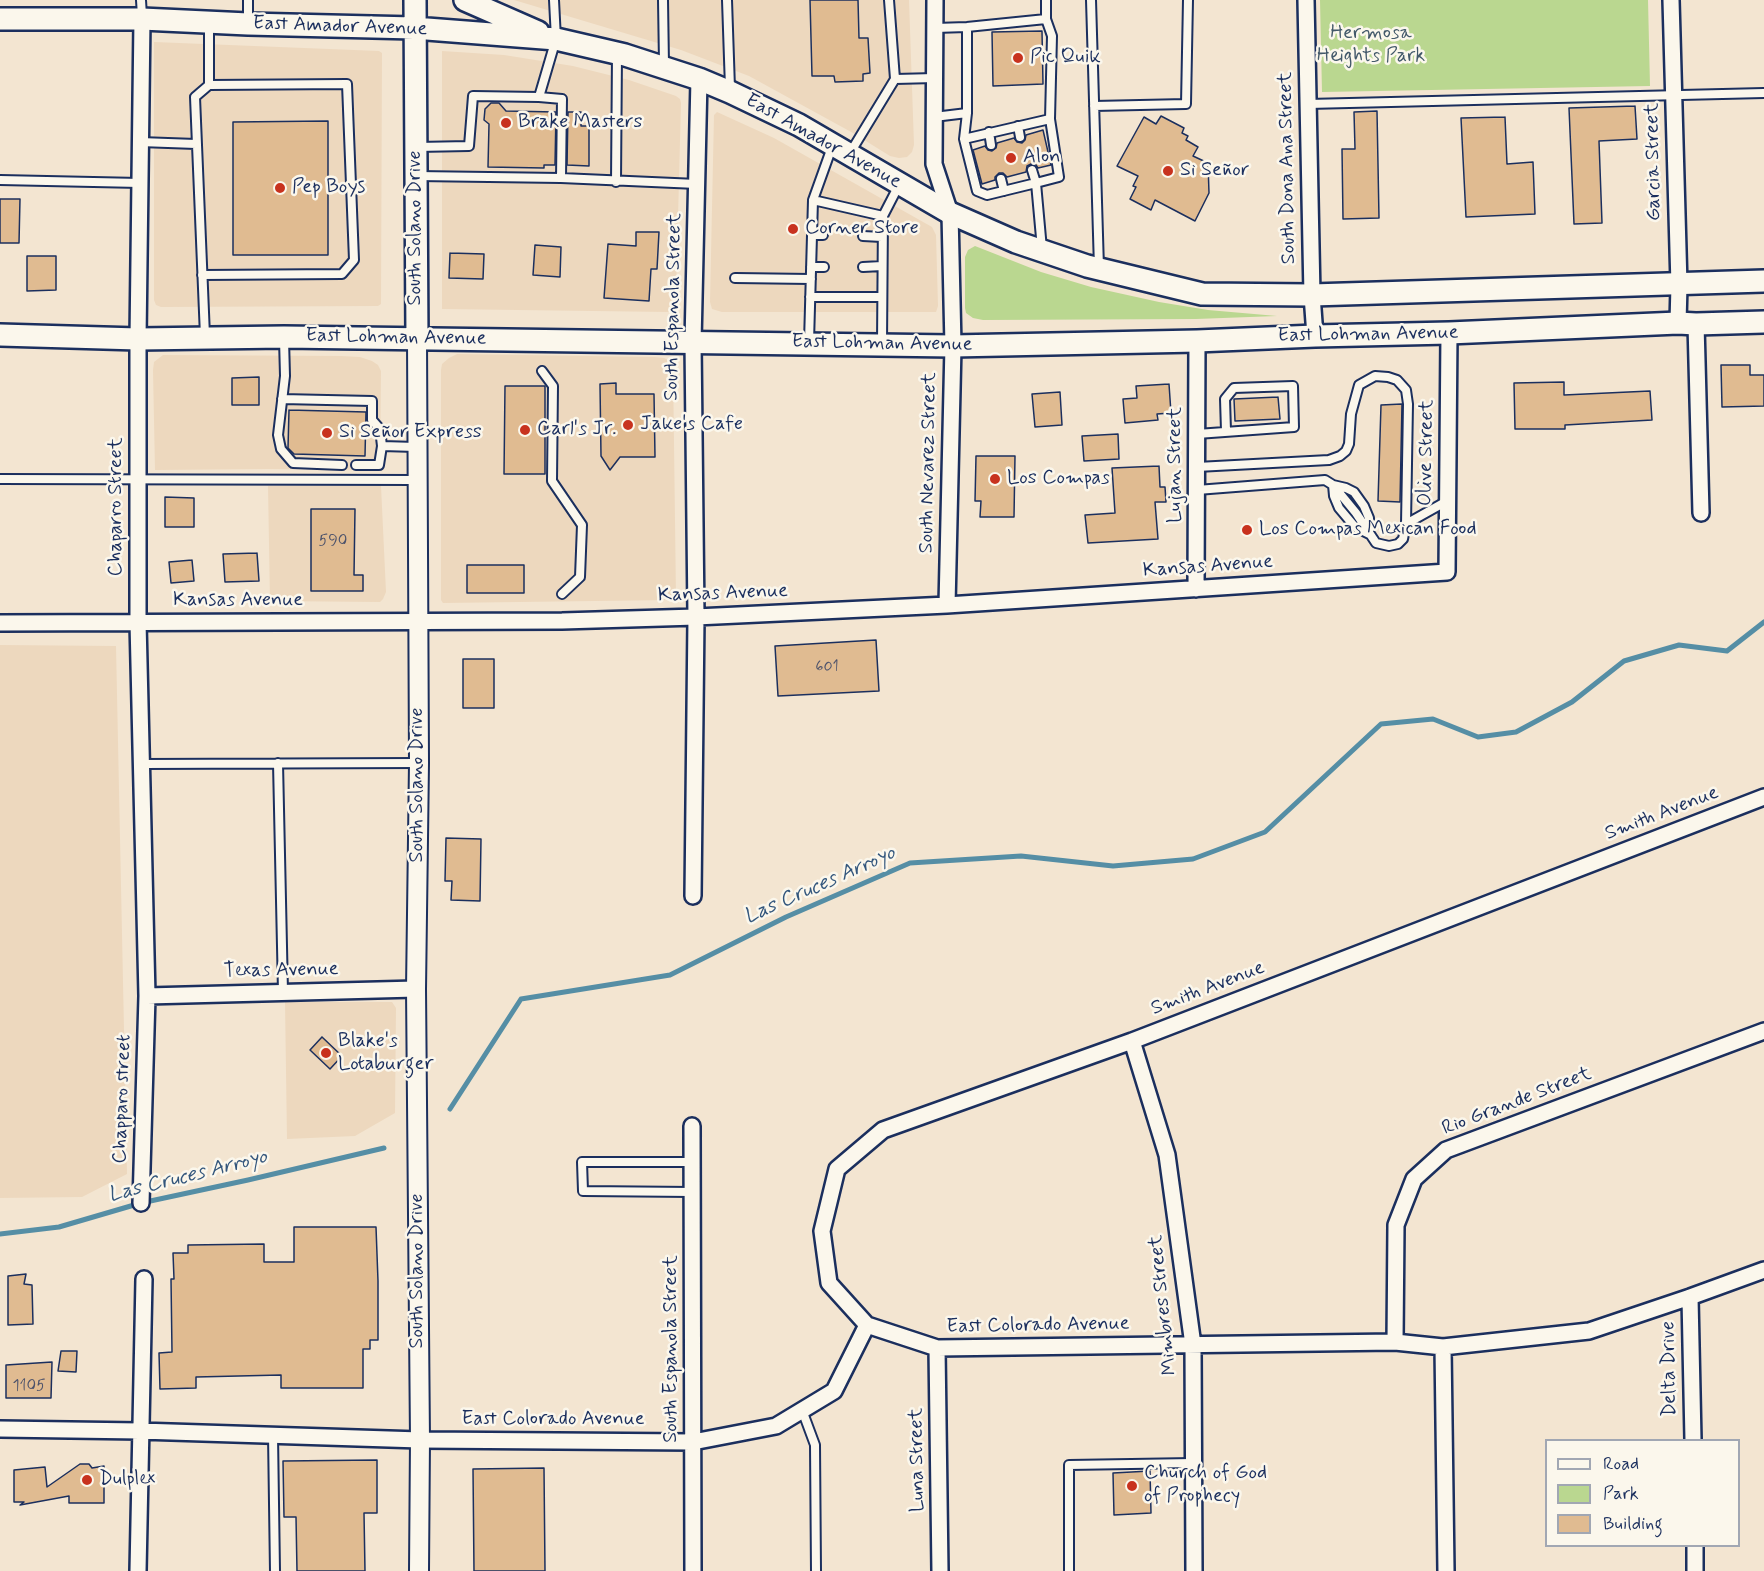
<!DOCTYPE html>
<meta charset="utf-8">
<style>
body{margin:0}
#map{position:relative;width:1764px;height:1571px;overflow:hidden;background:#f3e5d1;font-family:Mynerve,sans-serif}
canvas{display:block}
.legend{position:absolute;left:1545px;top:1439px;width:195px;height:108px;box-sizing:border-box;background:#fbf7ec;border:2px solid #a1a7b3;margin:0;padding:8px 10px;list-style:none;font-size:18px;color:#1b2f5e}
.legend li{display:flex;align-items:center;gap:12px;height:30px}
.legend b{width:30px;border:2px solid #a1a7b3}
</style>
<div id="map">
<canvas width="1764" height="1571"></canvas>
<ul class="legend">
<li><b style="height:8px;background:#fbf7ec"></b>Road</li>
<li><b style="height:16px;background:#bad790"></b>Park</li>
<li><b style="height:16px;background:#e0bb91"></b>Building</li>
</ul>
</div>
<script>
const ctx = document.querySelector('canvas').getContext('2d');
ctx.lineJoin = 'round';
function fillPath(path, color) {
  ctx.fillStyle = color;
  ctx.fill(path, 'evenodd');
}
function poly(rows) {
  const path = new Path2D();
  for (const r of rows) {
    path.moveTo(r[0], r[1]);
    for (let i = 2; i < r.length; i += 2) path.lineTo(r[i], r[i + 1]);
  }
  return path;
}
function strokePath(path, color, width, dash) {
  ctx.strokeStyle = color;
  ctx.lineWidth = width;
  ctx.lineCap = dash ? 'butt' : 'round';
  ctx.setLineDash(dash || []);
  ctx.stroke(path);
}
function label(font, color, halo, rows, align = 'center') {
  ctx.font = font + ' Mynerve,sans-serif';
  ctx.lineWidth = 5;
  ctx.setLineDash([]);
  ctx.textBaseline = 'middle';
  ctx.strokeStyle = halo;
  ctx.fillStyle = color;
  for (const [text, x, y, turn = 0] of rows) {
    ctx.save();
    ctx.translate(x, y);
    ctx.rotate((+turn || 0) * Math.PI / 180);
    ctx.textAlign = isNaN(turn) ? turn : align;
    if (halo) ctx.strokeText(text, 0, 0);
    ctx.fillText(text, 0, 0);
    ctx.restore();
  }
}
const built = poly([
 [514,0,909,0,914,145,912,152,907,157,899,158,890,156,853,133,749,76,681,50],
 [154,42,379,51,382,53,381,304,378,306,161,307,156,305,154,300],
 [442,51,504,55,573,66,629,80,676,96,680,99,681,103,676,294,673,310,669,312,442,309],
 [717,112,774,138,932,227,936,235,938,306,936,312,722,312,712,309,710,302,714,115],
 [457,354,654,357,664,358,670,361,673,366,676,598,671,600,443,603,441,600,441,370,442,364,449,358],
 [163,355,341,356,360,357,372,361,378,365,381,371,380,470,268,469,155,470,153,370,154,362],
 [268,486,381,486,386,592,383,599,380,602,270,601],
 [0,645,116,646,127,1174,82,1197,0,1198],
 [285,1002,392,1002,396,1008,395,1113,355,1136,287,1139]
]);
const green = poly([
 [1320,0,1648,0,1650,86,1322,92],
 [975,246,1041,272,1091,287,1159,302,1208,310,1277,316,1196,319,983,320,973,318,966,313,965,308,965,257,968,250]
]);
const stream = poly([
 [450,1109,521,999,670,975,786,917,910,863,1021,856,1113,866,1193,859,1265,832,1381,724,1433,719,1478,737,1516,732,1572,702,1624,661,1679,645,1727,651,1764,622],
 [0,1234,59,1227,141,1203,248,1180,384,1148]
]);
const building = poly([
 [810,0,858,0,859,38,868,38,870,73,863,74,863,81,835,82,834,76,812,76,810,0],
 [1042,31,1043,84,993,86,992,32,1042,31],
 [491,103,499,103,506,111,556,112,555,165,544,165,544,168,488,167,489,124,484,120,485,109,491,103],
 [1635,106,1637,139,1599,141,1602,223,1574,224,1569,108,1635,106],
 [1377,111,1379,218,1343,219,1342,149,1355,149,1354,112,1377,111],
 [568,112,581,112,581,126,589,126,589,166,567,165,568,112],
 [1161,116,1184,128,1182,133,1188,136,1186,140,1198,147,1193,156,1208,163,1209,193,1195,221,1155,200,1151,210,1130,199,1136,187,1133,186,1138,176,1117,166,1144,117,1156,124,1161,116],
 [1505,117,1507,164,1533,162,1535,214,1466,217,1461,118,1505,117],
 [328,121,328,255,233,255,233,122,328,121],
 [1043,130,1051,165,1038,168,1036,165,1031,164,1027,166,1026,172,1007,177,1003,173,999,173,995,177,995,180,982,184,973,150,985,146,988,150,992,151,996,148,997,143,1014,138,1017,142,1022,143,1025,140,1026,135,1043,130],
 [0,199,20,199,19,243,0,243,0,199],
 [636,232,659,232,657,269,651,269,649,301,604,298,608,244,636,246,636,232],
 [535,245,561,247,560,277,533,275,535,245],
 [450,253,484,254,483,279,449,278,450,253],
 [27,256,56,256,56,290,27,291,27,256],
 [1721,365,1750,365,1750,375,1764,375,1764,406,1722,407,1721,365],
 [259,377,259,405,232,405,232,378,259,377],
 [1564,382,1564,395,1650,391,1652,420,1565,425,1565,429,1515,429,1514,383,1564,382],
 [616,383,616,394,654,394,655,457,620,457,610,470,601,456,600,384,616,383],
 [1169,384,1171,413,1157,414,1158,420,1125,423,1123,399,1137,398,1136,386,1169,384],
 [505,386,545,386,545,474,504,474,505,386],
 [1060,392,1062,425,1035,427,1032,394,1060,392],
 [1278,397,1280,419,1235,421,1234,399,1278,397],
 [1402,404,1400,502,1378,501,1381,405,1402,404],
 [289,410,366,412,365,456,294,454,288,448,289,410],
 [1118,434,1119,459,1084,461,1082,436,1118,434],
 [976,456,1015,456,1014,517,980,517,981,501,975,501,976,456],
 [1159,466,1160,487,1165,487,1166,502,1155,502,1158,539,1088,543,1085,515,1115,513,1112,468,1159,466],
 [165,497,194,498,194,527,165,527,165,497],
 [311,509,355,509,354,575,363,575,363,591,311,591,311,509],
 [257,553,259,581,225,582,223,554,257,553],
 [192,560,194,581,171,583,169,562,192,560],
 [467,565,524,565,524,593,467,593,467,565],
 [876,640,879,691,778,696,775,646,876,640],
 [463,659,494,659,494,708,463,708,463,659],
 [446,838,481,839,480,901,451,900,452,881,445,881,446,838],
 [322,1037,342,1056,330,1069,310,1050,322,1037],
 [294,1227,376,1227,378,1281,378,1340,370,1340,370,1349,363,1349,363,1388,281,1388,281,1375,196,1377,196,1388,160,1389,159,1353,172,1352,171,1279,174,1279,173,1253,188,1253,188,1245,264,1244,264,1262,294,1262,294,1227],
 [26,1274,24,1284,32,1285,33,1324,8,1325,8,1276,26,1274],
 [61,1351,77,1351,76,1372,58,1371,61,1351],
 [52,1362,51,1398,6,1398,6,1365,52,1362],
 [377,1460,377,1513,364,1513,365,1571,297,1571,296,1517,284,1517,283,1461,377,1460],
 [80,1464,89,1464,92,1468,104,1466,104,1503,69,1503,69,1496,20,1505,24,1502,14,1502,14,1470,45,1467,47,1487,80,1464],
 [544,1468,545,1571,474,1571,473,1469,544,1468],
 [1150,1471,1151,1513,1114,1515,1113,1473,1150,1471]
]);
const service = poly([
 [141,0,142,16],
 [663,0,664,64],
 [727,0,730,88],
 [1046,0,1046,19,1052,36,1050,119],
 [1091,0,1099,268],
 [248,22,248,0],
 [967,27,967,113,964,139,977,191,987,195,1036,183,1042,249],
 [935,28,967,27,1046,19],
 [895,79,935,78],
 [539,97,562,99,561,178],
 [1308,104,1764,93],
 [1094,106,1186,104,1188,0],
 [934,117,967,113],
 [1018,126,1020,137],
 [989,132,991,145],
 [964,139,1050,119,1059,177,1036,183,1032,170],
 [140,142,196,144],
 [417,147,469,146,473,96,539,97,556,39,554,0],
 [850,153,895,79,889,0],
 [417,176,561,178,697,184],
 [1001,179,1004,191],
 [0,180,140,183],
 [616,182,617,54],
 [813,200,883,216],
 [812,235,823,235],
 [863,236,882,237],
 [811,267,824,267],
 [863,267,882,266],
 [202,275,342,274,354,260,347,84,209,85],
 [735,278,811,279],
 [810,297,882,297],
 [205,336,195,97,209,85,209,24],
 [284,339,285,376,278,435,281,449,293,463,342,465],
 [809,342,813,200,832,147],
 [882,343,883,216,899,185],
 [542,371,553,386,552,481,582,525,580,577,562,594],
 [282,399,372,401,372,420,380,429,382,446,379,465,356,465],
 [1197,434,1294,427,1293,386,1234,388,1225,399,1226,431],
 [382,446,416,447],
 [1197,467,1329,460,1340,456,1346,451,1349,444,1351,414,1359,385,1375,376,1388,377,1397,380,1406,390,1408,404,1406,524,1403,539,1398,544,1389,546,1376,543,1356,513,1333,485],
 [0,479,417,480],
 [1333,485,1334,496,1339,508,1355,527,1369,534],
 [1197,490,1325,480,1333,485,1346,488,1354,492,1364,506,1369,518,1369,533],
 [1406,524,1447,501],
 [278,763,283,992],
 [142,764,418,763],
 [692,1192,583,1191,582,1162,692,1162],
 [802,1410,815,1445,816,1571],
 [273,1435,275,1571],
 [1069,1571,1069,1465,1193,1463]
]);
const minor = poly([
 [935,0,934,164,950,213,953,346,947,605],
 [1306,0,1312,295,1315,336],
 [1671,0,1679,285,1678,323],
 [1696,324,1701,513],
 [1196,589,1197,341],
 [0,623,562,621,696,617,947,605,1447,572,1449,333],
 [693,896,696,617,693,342,699,79],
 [147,996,416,989],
 [1132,1041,1167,1155,1193,1345,1194,1571],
 [692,1126,693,1571],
 [141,1203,147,996,138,622,138,339,142,19],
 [1690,1297,1693,1440],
 [867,1325,829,1283,822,1231,837,1169,883,1130,1132,1041,1764,797],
 [1395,1342,1396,1225,1414,1179,1446,1150,1764,1031],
 [1443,1347,1446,1571],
 [937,1348,940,1571],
 [0,1429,140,1431,420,1440,693,1442,776,1426,834,1391,867,1325,937,1348,1395,1342,1443,1347,1589,1331,1690,1297,1764,1270],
 [1695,1546,1695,1571],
 [138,1571,144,1279]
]);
const tertiary = poly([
 [417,339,419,763,416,989,420,1440,419,1571]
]);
const secondary = poly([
 [415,0,417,339],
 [465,0,538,32],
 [0,19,142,19,248,24,414,28,556,39,625,55,699,79,730,92,799,125,950,213,1016,242,1087,266,1202,294,1312,295,1764,281],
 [0,335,138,339,284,337,953,346,1197,341,1315,336,1449,333,1678,323,1696,324,1764,322]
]);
const markers = [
 [1018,58,6,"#c8321e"],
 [506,123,6,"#c8321e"],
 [1011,158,6,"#c8321e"],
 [1168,171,6,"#c8321e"],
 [280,188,6,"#c8321e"],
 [793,229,6,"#c8321e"],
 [628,425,6,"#c8321e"],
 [525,430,6,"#c8321e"],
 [327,433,6,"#c8321e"],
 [995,479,6,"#c8321e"],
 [1247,530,6,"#c8321e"],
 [326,1053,6,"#c8321e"],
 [87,1480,6,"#c8321e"],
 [1132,1486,6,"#c8321e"]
];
const numberNames = [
 ["590",333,542],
 ["601",827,668],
 ["1105",29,1387]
];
const streetNames = [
 ["East Amador Avenue",340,27,2],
 ["East Amador Avenue",823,142,29],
 ["Garcia Street",1654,162,-91],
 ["South Dona Ana Street",1288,168,-91],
 ["South Solano Drive",416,228,-90],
 ["South Espanola Street",674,307,-89],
 ["East Lohman Avenue",1368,335,-1],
 ["East Lohman Avenue",396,338,1],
 ["East Lohman Avenue",882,344,1],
 ["Olive Street",1427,453,-89],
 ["South Nevarez Street",929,463,-89],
 ["Lujan Street",1176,465,-90],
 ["Chaparro Street",117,507,-90],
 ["Kansas Avenue",1208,567,-4],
 ["Kansas Avenue",723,594,-2],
 ["Kansas Avenue",238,601],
 ["South Solano Drive",418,785,-90],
 ["Smith Avenue",1662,814,-21],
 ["Texas Avenue",281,971,-1],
 ["Smith Avenue",1208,989,-21],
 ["Chapparo street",123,1099,-88],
 ["Rio Grande Street",1517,1102,-21],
 ["South Solano Drive",418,1271,-90],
 ["Mimbres Street",1164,1305,-96],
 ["East Colorado Avenue",1038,1326,-1],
 ["South Espanola Street",672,1349,-90],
 ["Delta Drive",1670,1369,-91],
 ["East Colorado Avenue",553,1420],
 ["Luna Street",918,1460,-91]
];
const parkNames = [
 ["Hermosa",1371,34],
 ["Heights Park",1371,57]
];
const poiNames = [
 ["Pic Quik",1030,58],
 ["Brake Masters",518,123],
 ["Alon",1023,158],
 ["Si Señor",1180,171],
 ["Pep Boys",292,188],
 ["Corner Store",805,229],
 ["Jake's Cafe",640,425],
 ["Carl's Jr.",537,430],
 ["Si Señor Express",339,433],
 ["Los Compas",1007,479],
 ["Los Compas Mexican Food",1259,530],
 ["Blake's",338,1042],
 ["Lotaburger",338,1065],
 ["Church of God",1144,1474],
 ["of Prophecy",1144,1497],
 ["Dulplex",99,1480]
];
const waterNames = [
 ["Las Cruces Arroyo",820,886,-24],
 ["Las Cruces Arroyo",188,1177,-14]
];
fillPath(built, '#edd8be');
fillPath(green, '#bad790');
strokePath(stream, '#558ea5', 5);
fillPath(building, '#e0bb91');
strokePath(building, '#1b2f5e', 1.5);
strokePath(service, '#1b2f5e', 12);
strokePath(minor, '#1b2f5e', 20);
strokePath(tertiary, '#1b2f5e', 22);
strokePath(secondary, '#1b2f5e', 26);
strokePath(service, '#fbf7ec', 8);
strokePath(minor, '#fbf7ec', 15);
strokePath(tertiary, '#fbf7ec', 18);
strokePath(secondary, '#fbf7ec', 21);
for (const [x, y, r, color] of markers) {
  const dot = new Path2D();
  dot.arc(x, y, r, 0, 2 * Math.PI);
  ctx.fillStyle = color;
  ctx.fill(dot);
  strokePath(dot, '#fbf7ec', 2);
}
label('16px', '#4c526b', null, numberNames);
label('20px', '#1b2f5e', '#fbf7ec', streetNames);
label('20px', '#43596a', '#fbf7ec', parkNames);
label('20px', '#1b2f5e', '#fbf7ec', poiNames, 'left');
label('italic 21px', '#33567c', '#fbf7ec', waterNames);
</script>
